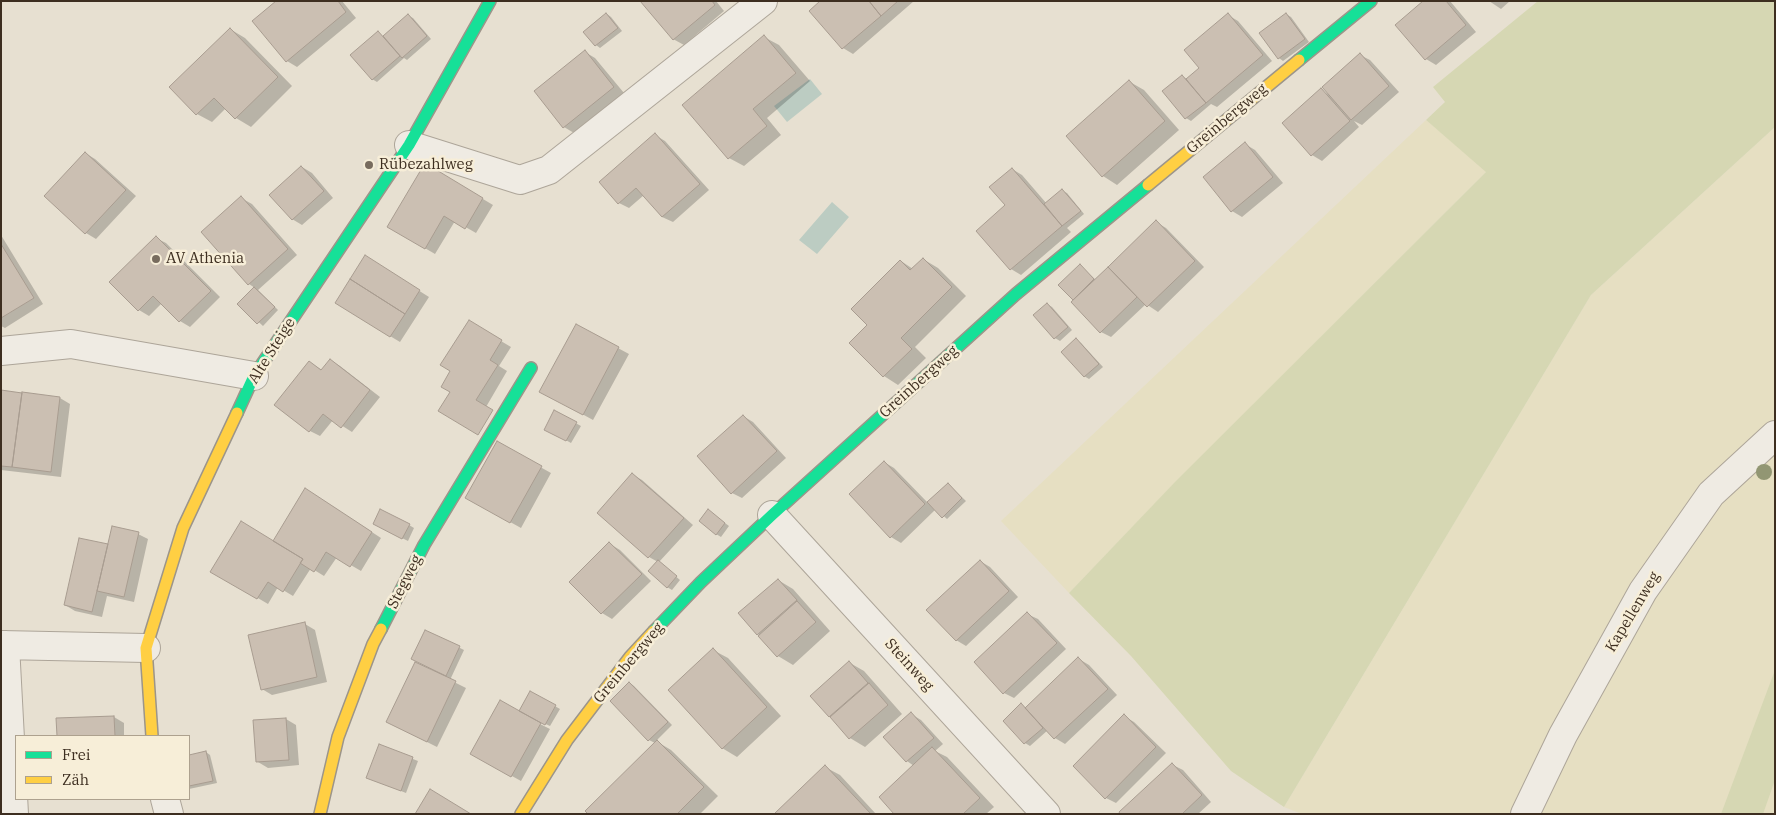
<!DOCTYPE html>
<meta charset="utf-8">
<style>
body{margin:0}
#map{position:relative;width:1776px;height:815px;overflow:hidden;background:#e7e0d1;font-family:"IBM Plex Serif",serif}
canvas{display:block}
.frame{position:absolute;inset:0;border:2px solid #3d2e20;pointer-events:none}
.legend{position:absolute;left:15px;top:735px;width:175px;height:65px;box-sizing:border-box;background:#f7eed8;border:1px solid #ada18e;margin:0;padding:6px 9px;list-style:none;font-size:15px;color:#3d2e20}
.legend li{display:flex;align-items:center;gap:10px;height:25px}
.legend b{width:25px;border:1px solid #ada18e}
</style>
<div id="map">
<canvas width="1776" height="815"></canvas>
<div class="frame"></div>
<ul class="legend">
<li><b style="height:6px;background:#16e098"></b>Frei</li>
<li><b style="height:6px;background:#ffcf43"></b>Zäh</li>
</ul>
</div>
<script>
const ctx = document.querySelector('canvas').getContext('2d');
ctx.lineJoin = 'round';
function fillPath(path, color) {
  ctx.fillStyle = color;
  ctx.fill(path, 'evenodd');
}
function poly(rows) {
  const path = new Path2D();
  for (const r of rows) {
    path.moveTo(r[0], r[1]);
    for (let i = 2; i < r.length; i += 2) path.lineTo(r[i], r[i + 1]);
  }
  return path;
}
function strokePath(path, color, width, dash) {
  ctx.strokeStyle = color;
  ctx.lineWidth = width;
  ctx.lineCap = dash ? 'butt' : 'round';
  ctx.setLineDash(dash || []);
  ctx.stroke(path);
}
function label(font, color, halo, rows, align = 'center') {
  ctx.font = font + ' "IBM Plex Serif",serif';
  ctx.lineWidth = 5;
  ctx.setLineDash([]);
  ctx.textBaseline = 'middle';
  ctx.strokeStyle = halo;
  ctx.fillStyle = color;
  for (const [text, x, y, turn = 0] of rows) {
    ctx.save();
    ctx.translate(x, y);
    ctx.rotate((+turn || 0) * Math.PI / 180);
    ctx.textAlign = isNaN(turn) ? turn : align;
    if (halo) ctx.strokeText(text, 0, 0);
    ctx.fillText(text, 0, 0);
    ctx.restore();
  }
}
const farmland = poly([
 [1426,120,1487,171,1176,482,1069,593,1001,521],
 [1775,127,1775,814,1302,814,1284,807,1591,295]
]);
const green = poly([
 [1538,1,1775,1,1775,127,1591,295,1284,807,1231,771,1131,656,1069,593,1175,482,1486,172,1426,120,1445,102,1433,87],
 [1775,670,1775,780,1763,814,1721,814]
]);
const water = poly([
 [810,79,822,94,787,122,774,106],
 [832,202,849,217,817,254,799,240]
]);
const shadow = poly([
 [278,1,342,1,356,18,297,67,287,61],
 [642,1,716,1,724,11,684,45,673,39],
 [822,1,914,1,853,54,843,48,811,11],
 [1425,1,1450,1,1476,32,1436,65,1426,59,1397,25],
 [1489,1,1510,1,1501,9],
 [607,14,611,17,622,31,600,48,596,45],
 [1286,14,1291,17,1309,42,1283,61,1279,58],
 [1228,15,1238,21,1272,61,1217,107,1211,104,1191,121,1186,118,1164,92,1182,76,1187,79,1201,68],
 [408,16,413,18,431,39,407,60,404,58,377,82,372,79,378,33,384,37],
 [230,29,245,38,292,86,251,127,236,118,226,108,212,122,197,114],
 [764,37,779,45,810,81,767,118,781,135,744,166,729,158],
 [585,52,595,58,624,93,574,133,564,127],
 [1360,55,1370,60,1399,92,1362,125,1354,121,1359,127,1322,161,1312,155,1321,90,1329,95],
 [1130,82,1144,90,1179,130,1117,185,1103,176],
 [655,135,665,141,709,190,673,222,662,217,644,195,629,208,619,203],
 [1245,144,1255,150,1283,183,1242,217,1232,211],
 [85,153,95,159,136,196,96,239,86,233,46,196],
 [426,165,493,205,476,233,455,221,435,254,389,227],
 [302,167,312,173,333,198,302,225,292,219],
 [1012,169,1022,175,1047,204,1062,191,1067,193,1084,214,1067,228,1071,232,1021,275,1011,269],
 [241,198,252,204,297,255,258,290,278,310,263,326,239,304,255,288,249,284],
 [1156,222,1166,228,1204,267,1158,312,1146,304,1111,337,1101,332,1074,299,1080,266,1096,280],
 [1,235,43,304,5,328,1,326],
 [156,238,166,243,220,297,190,327,180,321,162,303,149,316,139,310],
 [923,259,938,268,966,296,915,347,926,358,898,385,884,376,869,325,901,261,913,269],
 [375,263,429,297,400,342,390,336],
 [1047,304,1052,307,1072,330,1060,341,1055,338],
 [469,322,511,347,499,366,507,371,486,407,451,392,452,371],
 [577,326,629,354,593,420,551,397],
 [1076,340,1081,343,1103,367,1089,379,1084,376],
 [330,360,340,366,380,397,352,432,333,420,320,436,310,431,309,362,322,370],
 [1,391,60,398,70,404,61,477,1,470],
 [555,412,581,426,571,443,546,429],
 [743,416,753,422,786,458,742,498,732,493],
 [497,443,551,473,521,528,467,498],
 [884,462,894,468,928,503,948,484,966,501,947,519,936,509,901,543,891,537],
 [632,474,642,480,693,525,659,562,680,580,672,590,667,587,658,562,649,557,599,513],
 [315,495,381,538,361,571,337,557,324,576,311,568,293,596,278,587,268,604,212,571,273,542],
 [713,514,729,526,721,537,716,534],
 [374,524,409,525,414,528,408,541],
 [138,534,148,539,134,602,107,596,102,617,75,611,65,605,109,546],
 [610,544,620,550,651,581,612,619,602,613,571,582],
 [980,561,990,567,1018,597,966,646,956,640],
 [778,580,793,589,830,631,793,665,778,656,758,634],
 [1027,614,1038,619,1066,649,1014,698,1004,693],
 [305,624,315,630,327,682,272,695,262,689],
 [426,631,464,650,450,680,466,688,437,747,387,722,440,672],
 [713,650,728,658,781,716,737,757,722,748],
 [1079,659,1089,665,1117,695,1065,744,1055,738,1048,730,1030,746,1025,743,1005,721,1021,705,1026,708],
 [850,663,864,671,902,714,865,747,850,738,812,696],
 [630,683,634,686,672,725,656,741,671,750,718,796,700,814,589,814,655,743,649,740],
 [530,692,560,709,550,726,539,721,538,723,550,729,521,781,472,754,519,712],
 [911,714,921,720,943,744,935,751,947,757,994,807,986,814,896,814,914,766,907,761,885,737],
 [1124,716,1134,722,1166,753,1116,803,1106,798],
 [114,717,124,723,124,736,58,736,58,719],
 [286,719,296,725,299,765,268,768,258,762],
 [380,746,418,761,406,793,368,778],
 [206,752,210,755,217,783,189,789,189,756],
 [1173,765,1183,770,1211,802,1198,814,1122,814],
 [825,767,840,775,876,814,776,814]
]);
const building = poly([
 [276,1,338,1,346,12,286,62,252,21,276,1],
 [640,1,712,1,715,5,673,40,640,1],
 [820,1,869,1,881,16,842,49,809,11,820,1],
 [869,1,898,1,881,16,869,1],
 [1423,1,1446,1,1466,25,1425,60,1395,25,1423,1],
 [606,13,618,28,595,46,583,32,606,13],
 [1228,13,1263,55,1206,103,1186,79,1199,68,1184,50,1228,13],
 [1286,13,1305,39,1278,59,1259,33,1286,13],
 [408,14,427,36,402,58,383,36,408,14],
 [230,28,278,77,235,119,214,98,196,115,169,87,230,28],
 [378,31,400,56,372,80,350,55,378,31],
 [764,35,796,73,753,109,767,126,728,159,682,105,764,35],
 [585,50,614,87,563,128,534,91,585,50],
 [1360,53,1389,86,1351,120,1322,87,1360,53],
 [1182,75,1206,103,1185,119,1162,91,1182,75],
 [1129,80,1165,121,1102,177,1066,136,1129,80],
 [1321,88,1350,121,1311,156,1282,123,1321,88],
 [655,133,700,184,662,217,636,188,618,204,599,182,655,133],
 [1245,142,1273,177,1231,212,1203,177,1245,142],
 [85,152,126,190,85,234,44,196,85,152],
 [425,163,483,198,465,229,444,216,425,249,387,227,425,163],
 [301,166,324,191,292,220,269,195,301,166],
 [1012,168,1062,226,1010,270,976,231,1005,205,989,187,1012,168],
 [1062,189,1081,211,1062,226,1044,204,1062,189],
 [241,196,288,249,248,285,201,232,241,196],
 [1156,220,1195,261,1147,307,1108,267,1156,220],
 [156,236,211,291,179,322,153,296,138,311,109,282,156,236],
 [1,244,34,298,1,318,1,244],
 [365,255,420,290,405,314,350,279,365,255],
 [923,258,952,287,901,338,912,349,883,377,849,343,867,325,851,309,900,260,910,270,923,258],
 [1080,264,1094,279,1073,300,1058,285,1080,264],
 [1108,267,1137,297,1100,333,1071,302,1108,267],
 [350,279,405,314,390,337,335,303,350,279],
 [254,287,275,307,257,324,237,304,254,287],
 [1047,303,1068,327,1054,339,1033,315,1047,303],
 [469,320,502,340,490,360,498,365,476,400,493,410,478,435,438,411,450,392,441,387,450,371,440,365,469,320],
 [576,324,619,347,583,415,539,392,576,324],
 [1076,338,1099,364,1084,377,1061,352,1076,338],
 [330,359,370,390,341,428,323,414,309,432,274,405,309,361,321,370,330,359],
 [1,390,22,393,12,467,1,466,1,390],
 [22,392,60,397,51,472,12,467,22,392],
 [554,410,577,422,566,441,544,430,554,410],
 [743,415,777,451,731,494,697,456,743,415],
 [497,441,542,466,510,523,465,498,497,441],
 [884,461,925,504,890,538,849,494,884,461],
 [632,473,684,518,648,558,597,513,632,473],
 [948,483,962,498,942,518,927,502,948,483],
 [305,488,372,532,350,567,326,552,314,572,300,563,303,559,273,541,305,488],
 [380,509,410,524,402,539,373,524,380,509],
 [708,509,725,523,716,535,699,521,708,509],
 [241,521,303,559,283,592,268,582,257,599,210,572,241,521],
 [112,526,139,532,124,597,97,591,112,526],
 [79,538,108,544,92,612,64,605,79,538],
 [609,542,642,574,601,614,569,582,609,542],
 [658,560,677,576,667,588,648,571,658,560],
 [980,560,1009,591,956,641,926,610,980,560],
 [778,579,797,600,757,635,738,613,778,579],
 [797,601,816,622,777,657,758,636,797,601],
 [1027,612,1057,643,1003,694,974,662,1027,612],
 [305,622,317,677,261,690,248,635,305,622],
 [425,630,460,646,446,676,411,659,425,630],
 [713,648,767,707,722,749,668,690,713,648],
 [1078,657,1108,689,1054,739,1025,708,1078,657],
 [849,661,868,683,829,717,810,696,849,661],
 [415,662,456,681,427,742,386,722,415,662],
 [629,682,668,722,648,741,610,701,629,682],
 [869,683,888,705,849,739,830,717,869,683],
 [530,691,556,705,545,725,519,711,530,691],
 [500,700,541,723,511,777,470,754,500,700],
 [1021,703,1043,728,1024,744,1003,721,1021,703],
 [911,712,934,738,906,762,883,737,911,712],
 [1124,714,1156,747,1105,799,1073,766,1124,714],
 [114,716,115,736,57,736,56,718,114,716],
 [286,718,289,760,256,762,253,720,286,718],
 [657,740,704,787,677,814,588,814,585,811,657,740],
 [379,744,413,757,401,791,366,778,379,744],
 [932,747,980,798,963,814,894,814,879,797,932,747],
 [206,751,213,781,189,786,189,755,206,751],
 [1172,763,1202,795,1182,814,1120,814,1119,812,1172,763],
 [825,765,871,814,774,814,825,765],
 [430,789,471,814,415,814,430,789]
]);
const street = poly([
 [409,145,520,180,549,170,763,1],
 [1,351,71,344,254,376],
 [772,515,1046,814],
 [1,645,146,648],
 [5,645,14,814],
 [165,799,169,814],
 [1525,814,1563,735,1643,591,1711,494,1775,435]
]);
const fast = poly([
 [1299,60,1371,1],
 [237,413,254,376,409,145,490,1],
 [381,629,424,545,531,368],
 [654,631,701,582,772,515,1016,294,1148,185]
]);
const slow = poly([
 [1148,185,1299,60],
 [152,736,146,648,183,528,237,413],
 [320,814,338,737,373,644,381,629],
 [521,814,567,740,630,657,654,631]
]);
const trees = [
 [1764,472]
];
const markers = [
 [369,165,5,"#786c5e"],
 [156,259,5,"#786c5e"]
];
const streetNames = [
 ["Greinbergweg",1227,119,-40],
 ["Alte Steige",272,351,-58],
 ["Greinbergweg",919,382,-42],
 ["Stegweg",405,582,-63],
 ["Kapellenweg",1633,612,-59],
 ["Greinbergweg",629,663,-50],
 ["Steinweg",909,665,48]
];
const poiNames = [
 ["Rübezahlweg",379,165],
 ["AV Athenia",166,259]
];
fillPath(farmland, '#e6dfc2');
fillPath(green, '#d6d7b3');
fillPath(water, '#bcccc2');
fillPath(shadow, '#0003');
fillPath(building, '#cbbfb2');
strokePath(building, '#a89c90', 1);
strokePath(street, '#ada599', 30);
strokePath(fast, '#9c958a', 14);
strokePath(slow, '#9c958a', 14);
strokePath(street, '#efebe3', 28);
strokePath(fast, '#16e098', 11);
strokePath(slow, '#ffcf43', 11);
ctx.fillStyle = '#929673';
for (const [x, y] of trees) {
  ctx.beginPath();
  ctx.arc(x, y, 8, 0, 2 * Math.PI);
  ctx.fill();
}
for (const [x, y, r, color] of markers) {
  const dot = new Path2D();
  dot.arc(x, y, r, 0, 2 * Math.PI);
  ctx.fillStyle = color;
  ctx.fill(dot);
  strokePath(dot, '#f7eed8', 2);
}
label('15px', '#3d2e20', '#f7eed8', streetNames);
label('15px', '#3d2e20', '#f7eed8', poiNames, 'left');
</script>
